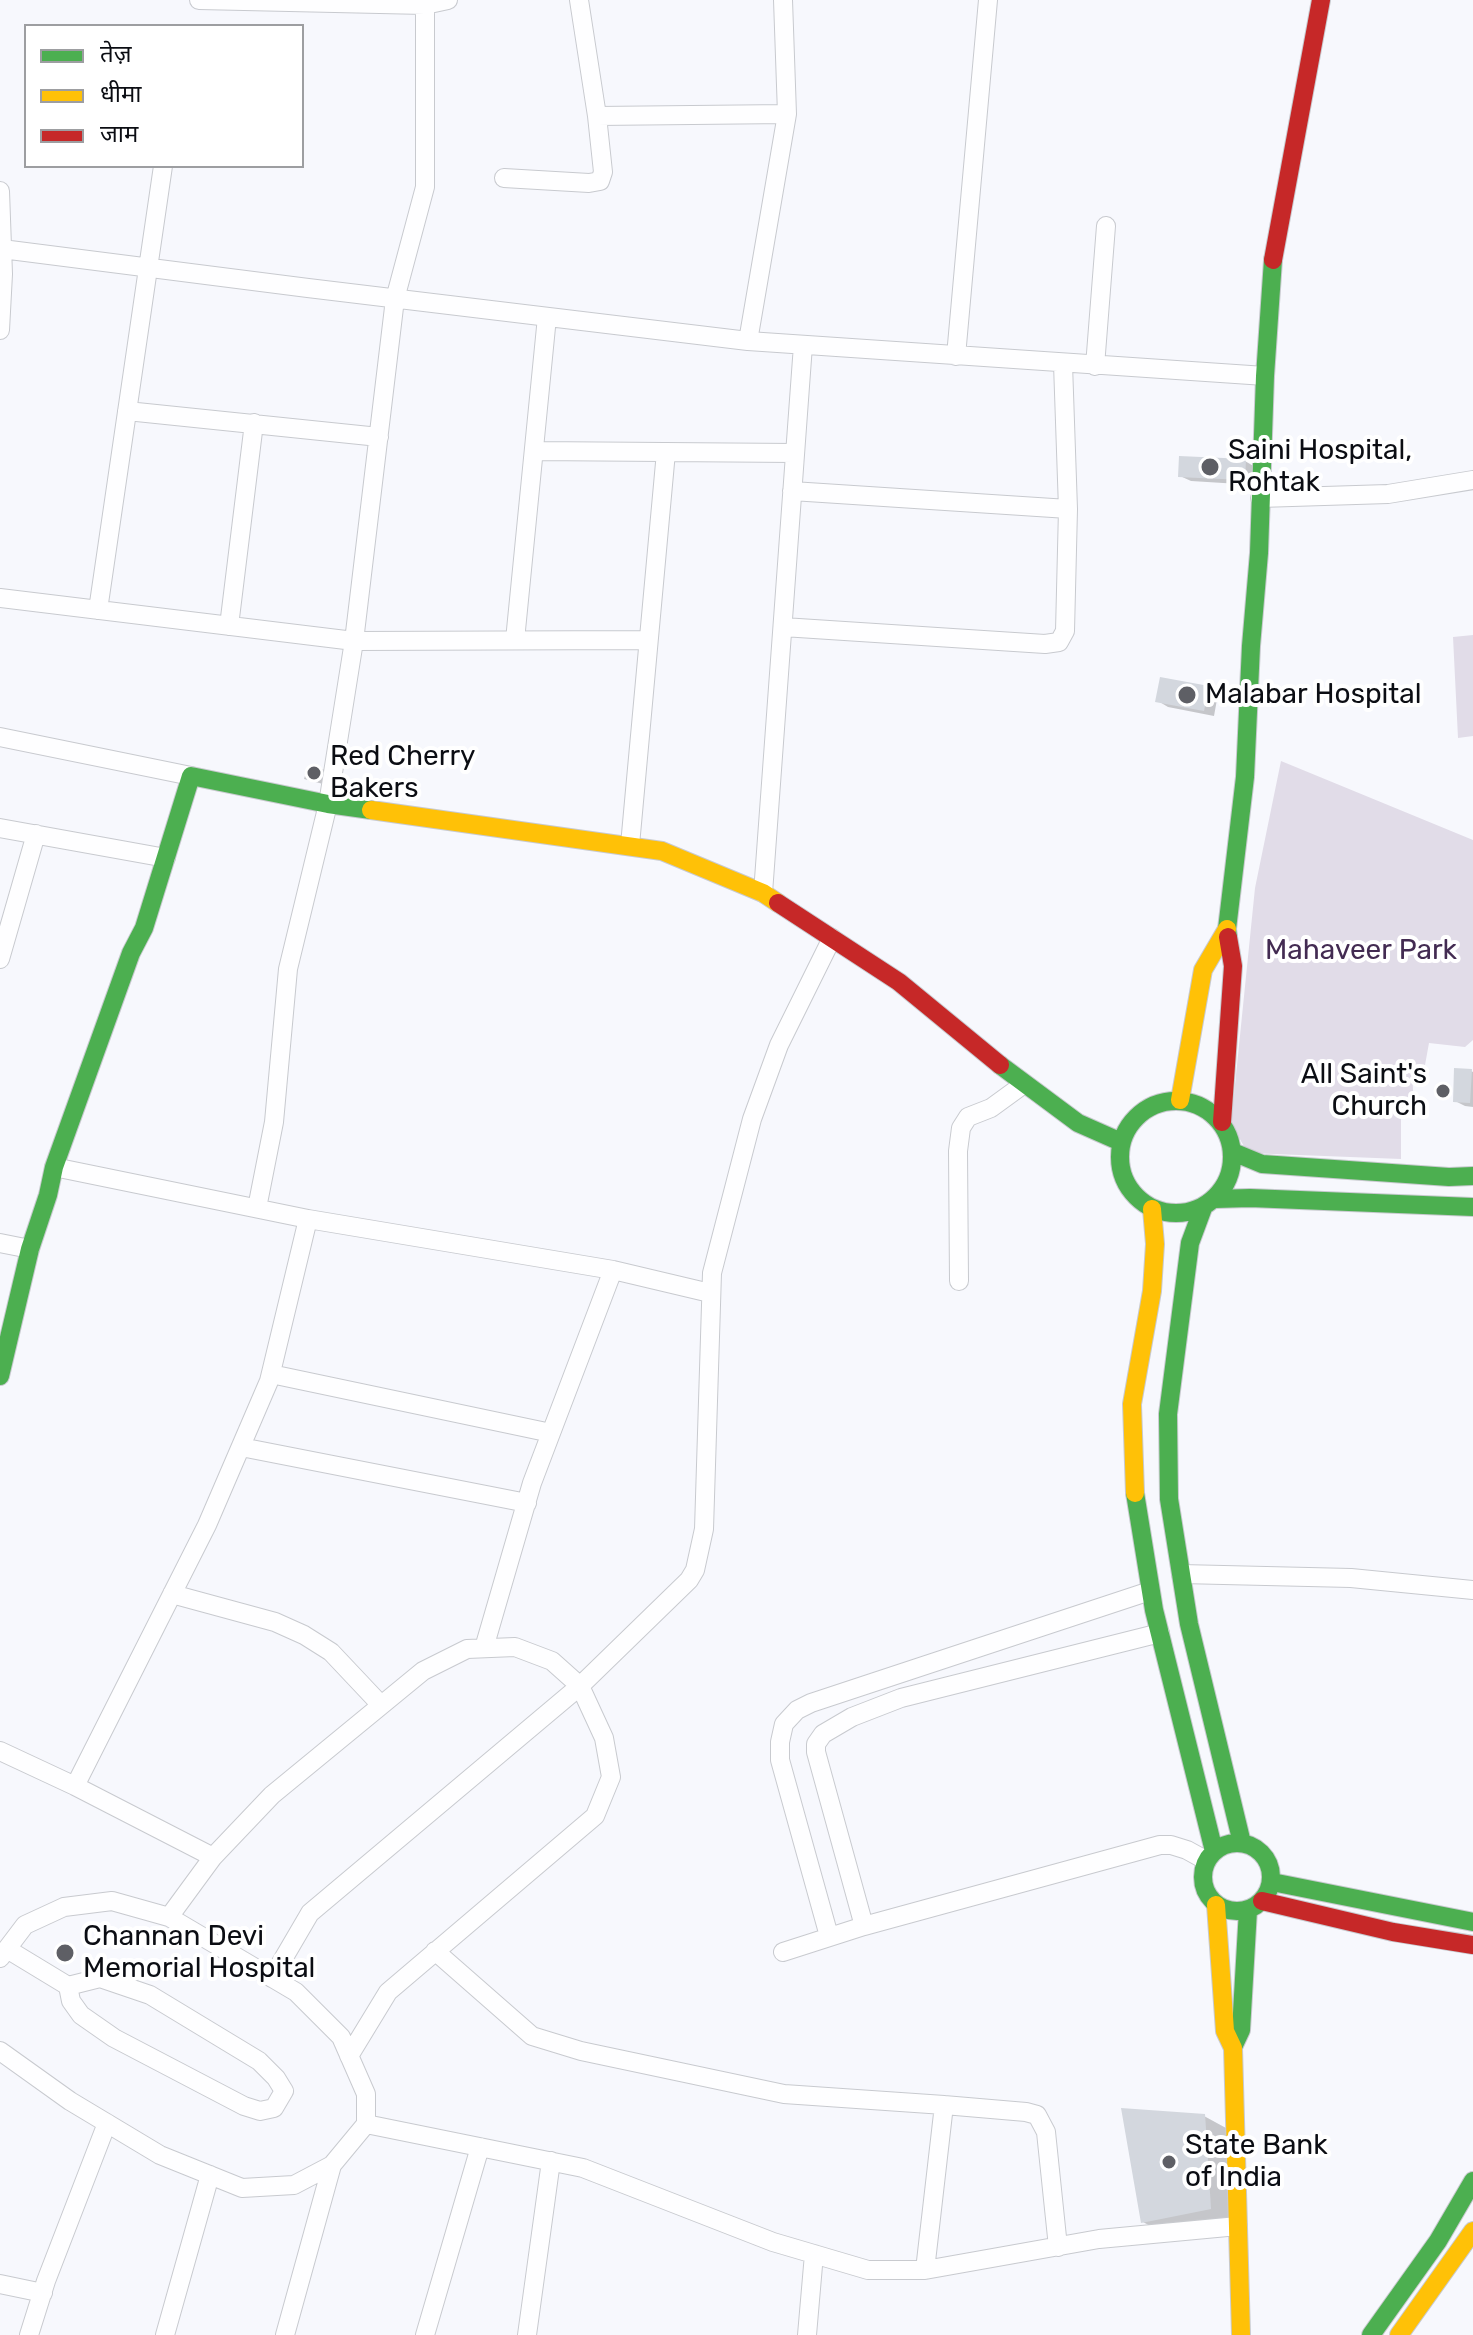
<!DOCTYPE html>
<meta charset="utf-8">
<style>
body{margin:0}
#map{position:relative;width:1473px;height:2335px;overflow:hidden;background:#f7f8fd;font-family:Rubik,"Noto Sans Devanagari",sans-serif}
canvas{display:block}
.legend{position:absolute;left:24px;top:24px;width:280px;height:144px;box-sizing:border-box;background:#fff;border:2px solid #9d9ea1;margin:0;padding:10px 14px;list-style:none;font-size:24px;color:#0b0d13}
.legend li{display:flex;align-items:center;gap:16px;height:40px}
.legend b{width:40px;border:2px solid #9d9ea1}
</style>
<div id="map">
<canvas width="1473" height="2335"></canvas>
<ul class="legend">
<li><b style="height:10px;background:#4caf50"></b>तेज़</li>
<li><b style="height:10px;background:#ffc107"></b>धीमा</li>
<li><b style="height:10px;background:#c62828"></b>जाम</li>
</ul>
</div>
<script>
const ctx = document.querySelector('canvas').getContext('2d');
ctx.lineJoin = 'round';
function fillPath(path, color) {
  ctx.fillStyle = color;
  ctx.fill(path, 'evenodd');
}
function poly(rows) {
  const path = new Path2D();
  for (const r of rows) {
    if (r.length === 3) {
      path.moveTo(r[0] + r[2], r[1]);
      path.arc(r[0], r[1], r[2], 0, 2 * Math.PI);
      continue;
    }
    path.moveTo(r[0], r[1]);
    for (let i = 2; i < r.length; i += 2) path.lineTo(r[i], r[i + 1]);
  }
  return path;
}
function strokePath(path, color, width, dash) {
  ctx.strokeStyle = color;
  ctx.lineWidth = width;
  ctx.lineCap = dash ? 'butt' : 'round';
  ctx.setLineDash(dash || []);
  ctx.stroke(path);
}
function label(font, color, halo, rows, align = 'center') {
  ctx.font = font + ' Rubik,sans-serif';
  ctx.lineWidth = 8;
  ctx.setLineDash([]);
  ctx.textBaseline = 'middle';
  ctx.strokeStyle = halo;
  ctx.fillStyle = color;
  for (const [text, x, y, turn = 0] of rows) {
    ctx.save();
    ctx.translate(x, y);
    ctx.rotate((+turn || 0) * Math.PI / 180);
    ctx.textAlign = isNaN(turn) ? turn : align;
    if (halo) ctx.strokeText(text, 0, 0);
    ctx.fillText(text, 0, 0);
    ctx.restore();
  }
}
const green = poly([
 [1473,635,1473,736,1458,738,1453,637],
 [1281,761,1473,840,1473,1040,1465,1047,1429,1043,1425,1065,1412,1065,1414,1117,1401,1117,1401,1159,1248,1153,1231,1124,1255,888]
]);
const shadow = poly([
 [1245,461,1255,467,1255,485,1191,481,1180,476],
 [1208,688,1218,694,1214,716,1168,707,1158,701],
 [308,766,326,770,323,784,304,779],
 [1471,1071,1473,1072,1473,1107,1465,1106,1455,1101],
 [1204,2116,1226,2128,1232,2221,1165,2234,1143,2222]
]);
const building = poly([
 [1179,456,1246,459,1245,480,1178,477],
 [1160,677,1209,686,1204,711,1155,702],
 [1454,1068,1472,1069,1470,1103,1453,1102],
 [1121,2108,1205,2114,1211,2209,1141,2223]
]);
const street = poly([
 [199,0,425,5,448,0],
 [597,116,787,114],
 [504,178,589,183,600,181,603,172,597,116,579,0],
 [0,191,3,274,0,330],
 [2,249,308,288,748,341,1265,376],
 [748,341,787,114,783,0],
 [956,356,988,0],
 [1095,366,1106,226],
 [127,411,379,437],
 [534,451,795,453],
 [792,491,1068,509],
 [1260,498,1388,494,1473,480],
 [0,598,354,641,648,640],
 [98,610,163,166],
 [229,626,254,423],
 [783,627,1045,644,1059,642,1065,631,1068,509,1063,364],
 [515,640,547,317],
 [0,737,191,776],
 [0,828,166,858],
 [630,845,666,452],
 [763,893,803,345],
 [0,959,36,834],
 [54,1167,308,1219,613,1270,710,1293],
 [257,1208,274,1122,288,969,328,804,354,641,395,299,425,187,425,5],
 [0,1243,30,1249],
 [959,1281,958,1151,961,1128,968,1117,991,1108,1024,1084],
 [271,1374,551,1433],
 [241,1447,527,1503],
 [1181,1574,1351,1578,1473,1590],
 [172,1594,275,1622,304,1635,331,1652,381,1705],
 [484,1648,532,1483,613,1270],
 [0,1751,75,1786,213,1857],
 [75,1786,207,1525,269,1381,308,1219],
 [169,1917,213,1857,272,1795,423,1671,467,1649,515,1647,552,1661,580,1686,604,1738,611,1777,595,1816,388,1992,349,2056],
 [864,1926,816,1752,816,1744,823,1734,852,1717,901,1698,1160,1633],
 [829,1936,780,1760,780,1742,784,1724,797,1710,811,1703,1150,1591],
 [7,1949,68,1986,100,1978,150,1995,259,2061,276,2078,284,2091,274,2108,260,2111,244,2106,114,2038,81,2015,71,2001,68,1986],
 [435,1951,532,2036,581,2051,784,2094,944,2105,1026,2112,1037,2115,1046,2132,1058,2247],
 [783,1952,864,1926,1160,1845,1171,1845,1187,1850,1207,1861],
 [0,1958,25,1925,64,1907,112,1901,169,1917,296,1992,341,2037,366,2094,366,2124,332,2165,294,2185,242,2188,160,2155,70,2101,0,2051],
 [272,1978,310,1913,580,1686,689,1580,695,1570,704,1529,712,1273,752,1119,779,1045,832,938],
 [366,2124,583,2168,773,2242,868,2270,925,2270,1099,2239,1238,2226],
 [925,2270,944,2105],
 [0,2284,43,2293],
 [29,2335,46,2281,107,2123],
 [165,2335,210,2175],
 [285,2335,332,2165],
 [425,2335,480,2147],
 [527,2335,551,2161],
 [807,2335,814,2254]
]);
const fast = poly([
 [1228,937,1227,929,1245,777,1251,646,1259,553,1265,376,1273,260],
 [1000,1065,1078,1123,1121,1142],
 [1176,1157,56],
 [1233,1152,1262,1164,1449,1177,1473,1176],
 [1215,1199,1250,1198,1473,1207],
 [1203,1208,1190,1243,1168,1414,1169,1499,1189,1624,1242,1843],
 [0,1376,30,1249,48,1195,54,1167,131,953,144,928,191,776,328,804,371,810],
 [1135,1493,1154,1610,1214,1851],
 [1237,1877,34],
 [1272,1882,1473,1922],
 [1234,2045,1241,2030,1248,1910],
 [1371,2335,1438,2241,1473,2181]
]);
const slow = poly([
 [371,810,662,851,763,893,778,903],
 [1180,1100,1203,970,1227,929],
 [1135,1493,1132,1404,1152,1291,1155,1244,1152,1209],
 [1216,1905,1225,2031,1233,2048,1241,2335],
 [1399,2335,1473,2231]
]);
const jam = poly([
 [1273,260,1321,0],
 [778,903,899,982,1000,1065],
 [1222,1122,1233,966,1228,937],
 [1262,1901,1393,1932,1473,1945]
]);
const markers = [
 [1210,467,10,"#5e5f65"],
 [1187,695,10,"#5e5f65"],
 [314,773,8,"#5e5f65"],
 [1443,1091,8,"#5e5f65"],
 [65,1953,10,"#5e5f65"],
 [1169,2162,8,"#5e5f65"]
];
const poiNames = [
 ["Saini Hospital,",1228,451],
 ["Rohtak",1228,483],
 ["Malabar Hospital",1205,695],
 ["Red Cherry",330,757],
 ["Bakers",330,789],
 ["All Saint's",1427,1075,"right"],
 ["Church",1427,1107,"right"],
 ["Channan Devi",83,1937],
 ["Memorial Hospital",83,1969],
 ["State Bank",1185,2146],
 ["of India",1185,2178]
];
const parkNames = [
 ["Mahaveer Park",1361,951]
];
fillPath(green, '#e1dce8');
fillPath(shadow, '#0003');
fillPath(building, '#d3d7de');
strokePath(street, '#c8cacf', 20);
strokePath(fast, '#c8cacf', 20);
strokePath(slow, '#c8cacf', 20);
strokePath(jam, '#c8cacf', 20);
strokePath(street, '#fefeff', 18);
strokePath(fast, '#4caf50', 18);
strokePath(slow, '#ffc107', 18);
strokePath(jam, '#c62828', 18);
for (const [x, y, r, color] of markers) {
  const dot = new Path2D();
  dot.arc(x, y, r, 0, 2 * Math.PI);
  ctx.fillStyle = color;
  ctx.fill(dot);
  strokePath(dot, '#fff', 3);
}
label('28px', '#0b0d13', '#fff', poiNames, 'left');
label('28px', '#432b52', '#fff', parkNames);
</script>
